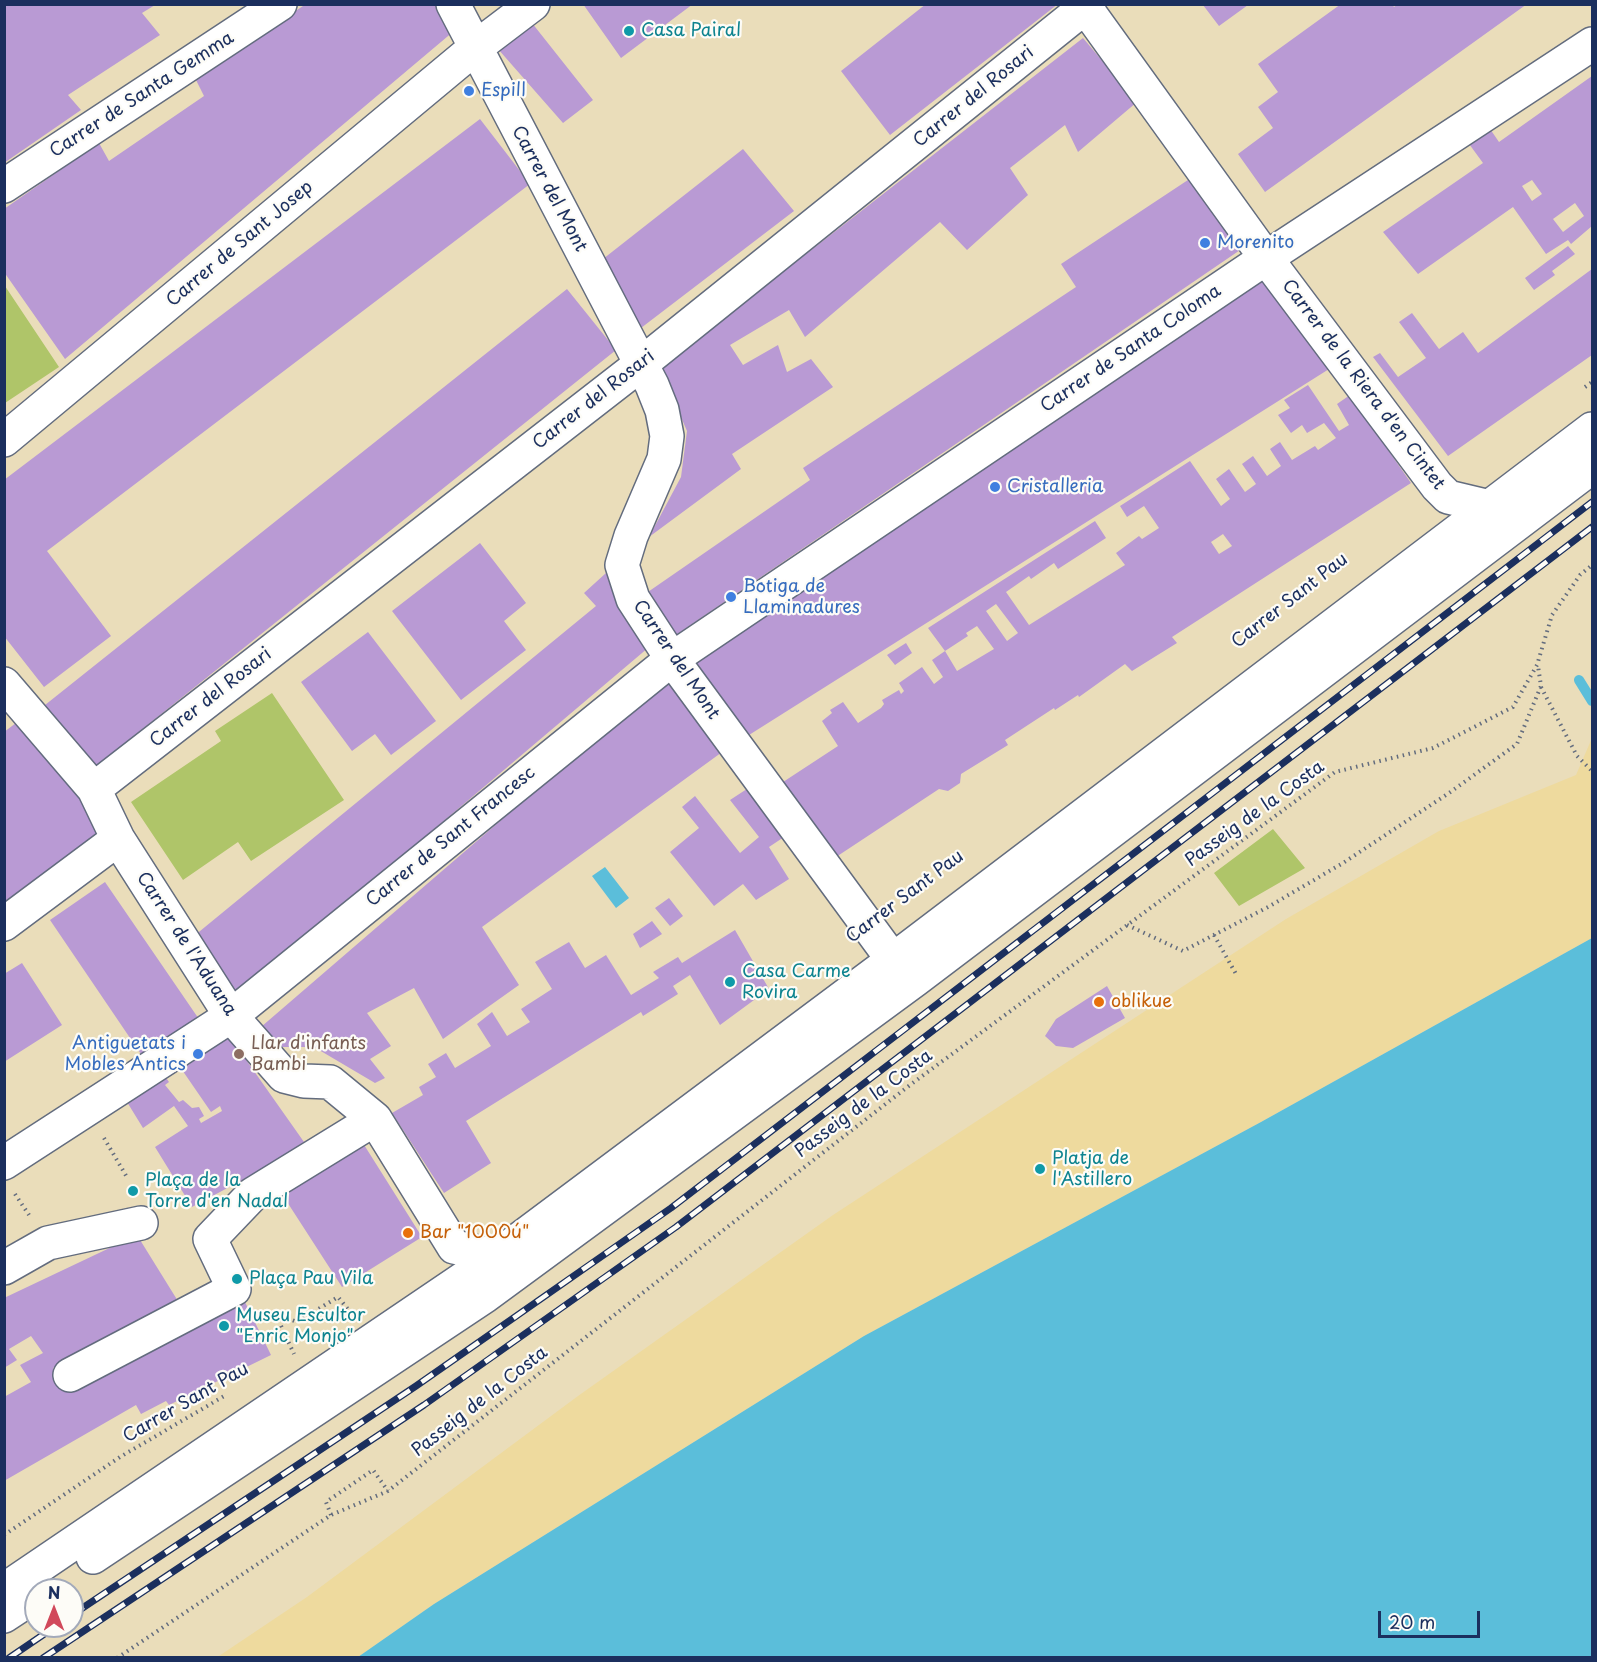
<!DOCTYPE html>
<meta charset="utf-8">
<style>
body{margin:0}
#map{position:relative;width:1597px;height:1662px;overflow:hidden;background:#eaddba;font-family:"Playpen Sans",sans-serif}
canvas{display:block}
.frame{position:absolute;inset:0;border:6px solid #1b2f5e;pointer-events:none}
.north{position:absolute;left:24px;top:1578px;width:60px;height:60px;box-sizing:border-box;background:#fdfcf7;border:2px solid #a3aaba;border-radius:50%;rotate:0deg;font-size:16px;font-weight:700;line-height:24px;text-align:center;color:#1b2f5e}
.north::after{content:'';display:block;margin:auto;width:21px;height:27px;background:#d1495b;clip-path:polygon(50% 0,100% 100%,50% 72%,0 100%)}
.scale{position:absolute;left:1378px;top:1611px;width:102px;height:27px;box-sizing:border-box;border:3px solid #1b2f5e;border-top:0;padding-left:8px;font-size:18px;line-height:21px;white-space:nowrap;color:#1b2f5e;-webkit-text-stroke:4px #fdfcf7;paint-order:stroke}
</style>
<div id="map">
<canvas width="1597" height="1662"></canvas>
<div class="frame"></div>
<div class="north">N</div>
<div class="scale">20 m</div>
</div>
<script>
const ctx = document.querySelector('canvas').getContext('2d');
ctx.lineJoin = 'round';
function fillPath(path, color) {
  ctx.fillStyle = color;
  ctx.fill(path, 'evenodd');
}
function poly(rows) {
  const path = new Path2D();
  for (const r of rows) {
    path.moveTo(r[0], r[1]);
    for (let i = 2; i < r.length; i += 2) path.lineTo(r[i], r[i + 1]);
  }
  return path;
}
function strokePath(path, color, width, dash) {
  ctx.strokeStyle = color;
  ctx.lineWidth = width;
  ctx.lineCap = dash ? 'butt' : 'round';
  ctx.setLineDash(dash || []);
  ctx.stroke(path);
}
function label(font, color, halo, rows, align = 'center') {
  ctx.font = font + ' "Playpen Sans",sans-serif';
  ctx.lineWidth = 4.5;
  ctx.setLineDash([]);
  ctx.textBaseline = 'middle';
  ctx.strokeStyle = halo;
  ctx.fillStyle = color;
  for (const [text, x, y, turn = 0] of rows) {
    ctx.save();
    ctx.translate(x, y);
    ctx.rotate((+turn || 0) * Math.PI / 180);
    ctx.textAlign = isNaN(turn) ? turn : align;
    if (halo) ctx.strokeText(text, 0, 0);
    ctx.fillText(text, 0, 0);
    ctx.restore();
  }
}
const green = poly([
 [5,286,59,367,5,403,4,403],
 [272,693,344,800,251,861,238,842,183,880,131,802,221,741,215,731],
 [1273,829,1305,868,1239,906,1214,873]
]);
const sand = poly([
 [1592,738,1592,938,1261,1122,864,1336,434,1604,358,1657,216,1658,307,1597,578,1396,833,1215,1286,919,1439,831,1576,775]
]);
const water = poly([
 [605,867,629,898,616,908,592,876],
 [1592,938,1592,1657,358,1657,434,1604,864,1336,1261,1122]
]);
const stream = poly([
 [1579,680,1592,701]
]);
const building = poly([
 [306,4,439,4,454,31,65,359,4,272,4,209,99,143,109,161,204,96,195,78],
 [583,4,693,4,621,58],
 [926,4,1058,4,890,135,841,71],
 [1341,4,1392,4,1394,7,1398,4,1527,4,1265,192,1238,154,1273,128,1258,107,1278,92,1258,64],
 [4,5,155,5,142,13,160,35,68,95,81,110,4,163],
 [1203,5,1248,5,1219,26],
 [532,23,593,100,563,123,498,49],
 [1083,38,1137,102,1078,152,1065,125,1010,168,1028,195,967,250,940,222,805,337,789,310,730,345,743,365,778,345,787,372,811,359,833,387,732,454,741,469,649,537,681,477,687,431,660,368],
 [1592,76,1592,226,1571,244,1568,240,1546,254,1513,207,1418,274,1383,232,1483,163,1464,137,1486,123,1499,142],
 [1532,180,1542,194,1532,201,1522,186],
 [1575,203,1584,216,1563,232,1553,219],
 [480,119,530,184,47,551,111,636,44,687,4,636,4,480],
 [743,149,794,211,641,328,603,259],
 [1194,176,1246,246,673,637,645,594,810,480,803,468,1076,287,1061,264],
 [1568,246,1575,254,1552,271,1555,275,1534,290,1525,278],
 [1266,269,1337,364,749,735,693,664],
 [1592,269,1592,355,1448,456,1373,357,1380,353,1398,377,1426,358,1399,322,1412,313,1439,349,1463,332,1478,353],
 [567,289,616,350,90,771,40,709],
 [1308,385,1339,431,1349,425,1337,404,1350,395,1411,483,1172,637,1177,643,1132,671,1125,664,1079,697,1078,695,1055,710,1054,708,1005,740,1008,745,961,774,960,783,948,791,939,789,833,859,780,784,838,746,822,721,832,713,830,710,843,702,858,723,881,708,884,704,882,700,899,690,901,694,904,691,899,683,922,667,934,684,943,677,932,660,945,651,928,628,1095,521,1106,538,1058,569,1054,563,1031,579,1029,576,1006,592,1029,625,1125,565,1116,553,1139,536,1142,539,1159,528,1144,506,1127,517,1120,506,1190,461,1221,506,1230,499,1216,479,1229,469,1245,492,1256,484,1242,464,1253,456,1267,476,1281,466,1270,449,1280,442,1292,460,1315,446,1318,450,1336,438,1324,423,1307,433,1302,425,1291,433,1278,415,1290,408,1284,400],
 [1223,534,1232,546,1219,554,1211,542],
 [996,604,1018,633,1007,641,986,611],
 [977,626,994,649,957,671,945,651,968,636,966,633],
 [480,543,526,603,504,621,526,650,461,700,392,611],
 [606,573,655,642,236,997,194,936,596,606,584,593],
 [368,632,436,721,391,755,375,734,352,751,301,682],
 [906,643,912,653,895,665,887,655],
 [673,672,729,747,482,927,519,985,443,1039,414,988,367,1013,391,1046,370,1059,385,1078,375,1083,314,1047,280,1047,261,1027],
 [24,717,108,830,4,906,4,732],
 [753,785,790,833,769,847,789,879,756,900,743,884,714,906,670,852,699,828,682,807,695,796,740,853,759,837,730,800],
 [105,882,203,1025,147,1063,50,920],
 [669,898,683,916,670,926,655,908],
 [652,921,662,934,640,948,633,934],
 [735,930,769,989,720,1025,690,975,673,986,678,994,643,1016,641,1012,466,1121,491,1163,444,1193,392,1113,423,1095,419,1087,436,1077,428,1064,446,1053,455,1068,491,1046,477,1024,492,1012,507,1036,530,1022,521,1009,552,989,535,962,569,942,585,968,606,955,631,995,659,978,653,972,678,957,682,963],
 [22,963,62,1025,4,1062,4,974],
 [1107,986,1125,1018,1073,1048,1056,1046,1045,1036,1056,1019],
 [225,1030,304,1142,261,1170,192,1207,155,1147,188,1126,174,1106,143,1128,127,1102,164,1075,169,1082,165,1085,179,1102,183,1100,192,1108,199,1107,204,1116,199,1119,201,1123,222,1111,220,1106,211,1112,178,1064],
 [361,1140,422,1237,342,1287,280,1191],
 [137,1235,181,1306,53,1368,66,1392,243,1298,271,1355,169,1405,166,1401,141,1414,136,1405,4,1481,4,1397,31,1382,20,1365,43,1353,31,1336,9,1349,17,1360,4,1368,4,1298]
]);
const path = poly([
 [1585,387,1592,382],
 [1541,687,1577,756,1592,771],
 [1127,925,1183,951,1268,907,1343,863,1449,793,1517,744,1541,686,1538,666],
 [1214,935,1236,974],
 [104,1138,128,1179],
 [15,1194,29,1215],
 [276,1314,297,1322,338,1297,352,1314],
 [276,1315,294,1354],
 [331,1515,326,1502,373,1470,388,1491],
 [4,1535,120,1457,226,1395],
 [117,1658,331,1515,388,1491,910,1085,1335,772,1433,748,1513,707,1537,665,1552,615,1580,575,1592,565]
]);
const minor = poly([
 [453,4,652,385,662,410,667,436,664,459,631,536,622,565,633,599,672,659,893,960],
 [1083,4,1266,258,1437,486,1448,497,1490,507],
 [4,186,280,4],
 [4,440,475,48,533,4],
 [4,684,94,789,118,839,231,1016,284,1076,304,1081,330,1082,375,1119,454,1247,497,1256],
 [94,789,641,364,1089,4],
 [4,924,118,839],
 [4,1163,231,1016,672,659,1266,258,1592,44],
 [4,1268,48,1243,141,1223],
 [70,1375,234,1289,210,1239,253,1194,375,1119]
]);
const major = poly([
 [93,1557,485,1296,915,980,1592,467],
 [4,1590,497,1256,893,960,1592,429],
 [4,1616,36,1595]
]);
const rail = poly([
 [72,1615,416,1386,671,1208,1592,502],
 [9,1658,56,1626],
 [43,1658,424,1405,676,1227,1592,527]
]);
const markers = [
 [629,31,6,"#0f9aa8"],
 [469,91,6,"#3f7fe0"],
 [1205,243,6,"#3f7fe0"],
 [995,487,6,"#3f7fe0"],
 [731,597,6,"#3f7fe0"],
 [730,982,6,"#0f9aa8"],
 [1099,1002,6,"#e8710a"],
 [198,1054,6,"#3f7fe0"],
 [239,1054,6,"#8d6e63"],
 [1040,1169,6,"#0f9aa8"],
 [133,1191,6,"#0f9aa8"],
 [408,1233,6,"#e8710a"],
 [237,1279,6,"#0f9aa8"],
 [224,1326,6,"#0f9aa8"]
];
const cultureNames = [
 ["Casa Pairal",641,31],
 ["Casa Carme",742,972],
 ["Rovira",742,993],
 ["Platja de",1052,1159],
 ["l'Astillero",1052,1180],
 ["Plaça de la",145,1181],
 ["Torre d'en Nadal",145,1202],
 ["Plaça Pau Vila",249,1279],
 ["Museu Escultor",236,1316],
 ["\"Enric Monjo\"",236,1337]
];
const shopNames = [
 ["Espill",481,91],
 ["Morenito",1217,243],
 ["Cristalleria",1007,487],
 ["Botiga de",743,587],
 ["Llaminadures",743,608],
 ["Antiguetats i",186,1044,"right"],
 ["Mobles Antics",186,1065,"right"]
];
const streetNames = [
 ["Carrer de Santa Gemma",142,95,-33],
 ["Carrer del Rosari",974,97,-39],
 ["Carrer del Mont",549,189,62],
 ["Carrer de Sant Josep",240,244,-40],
 ["Carrer de Santa Coloma",1131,349,-34],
 ["Carrer de la Riera d'en Cintet",1363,385,53],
 ["Carrer del Rosari",594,400,-38],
 ["Carrer Sant Pau",1290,601,-38],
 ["Carrer del Mont",676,660,56],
 ["Carrer del Rosari",211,698,-38],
 ["Passeig de la Costa",1255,814,-36],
 ["Carrer de Sant Francesc",451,837,-39],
 ["Carrer Sant Pau",905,897,-37],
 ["Carrer de l'Aduana",186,944,57],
 ["Passeig de la Costa",864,1104,-37],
 ["Passeig de la Costa",480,1402,-38],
 ["Carrer Sant Pau",186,1403,-30]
];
const foodNames = [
 ["oblikue",1111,1002],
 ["Bar \"1000ú\"",420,1233]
];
const educationNames = [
 ["Llar d'infants",251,1044],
 ["Bambi",251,1065]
];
fillPath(green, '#afc569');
fillPath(sand, '#eeda9e');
fillPath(water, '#5bbeda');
strokePath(stream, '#5bbeda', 10);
fillPath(building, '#b99ad4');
strokePath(minor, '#636c7e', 36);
strokePath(major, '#636c7e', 36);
strokePath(path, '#636c7e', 4, [1.5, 4.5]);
strokePath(minor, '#fff', 33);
strokePath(major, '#fff', 33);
strokePath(rail, '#1b2f5e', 7);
strokePath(rail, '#fdfcf7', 4.5, [14]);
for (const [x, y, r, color] of markers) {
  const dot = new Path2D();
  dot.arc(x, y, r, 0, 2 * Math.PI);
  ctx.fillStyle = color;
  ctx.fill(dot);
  strokePath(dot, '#fdfcf7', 2);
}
label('18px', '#0d838f', '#fdfcf7', cultureNames, 'left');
label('18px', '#366cbe', '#fdfcf7', shopNames, 'left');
label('18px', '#1b2f5e', '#fdfcf7', streetNames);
label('18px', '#c56008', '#fdfcf7', foodNames, 'left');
label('18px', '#785e54', '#fdfcf7', educationNames, 'left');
</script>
